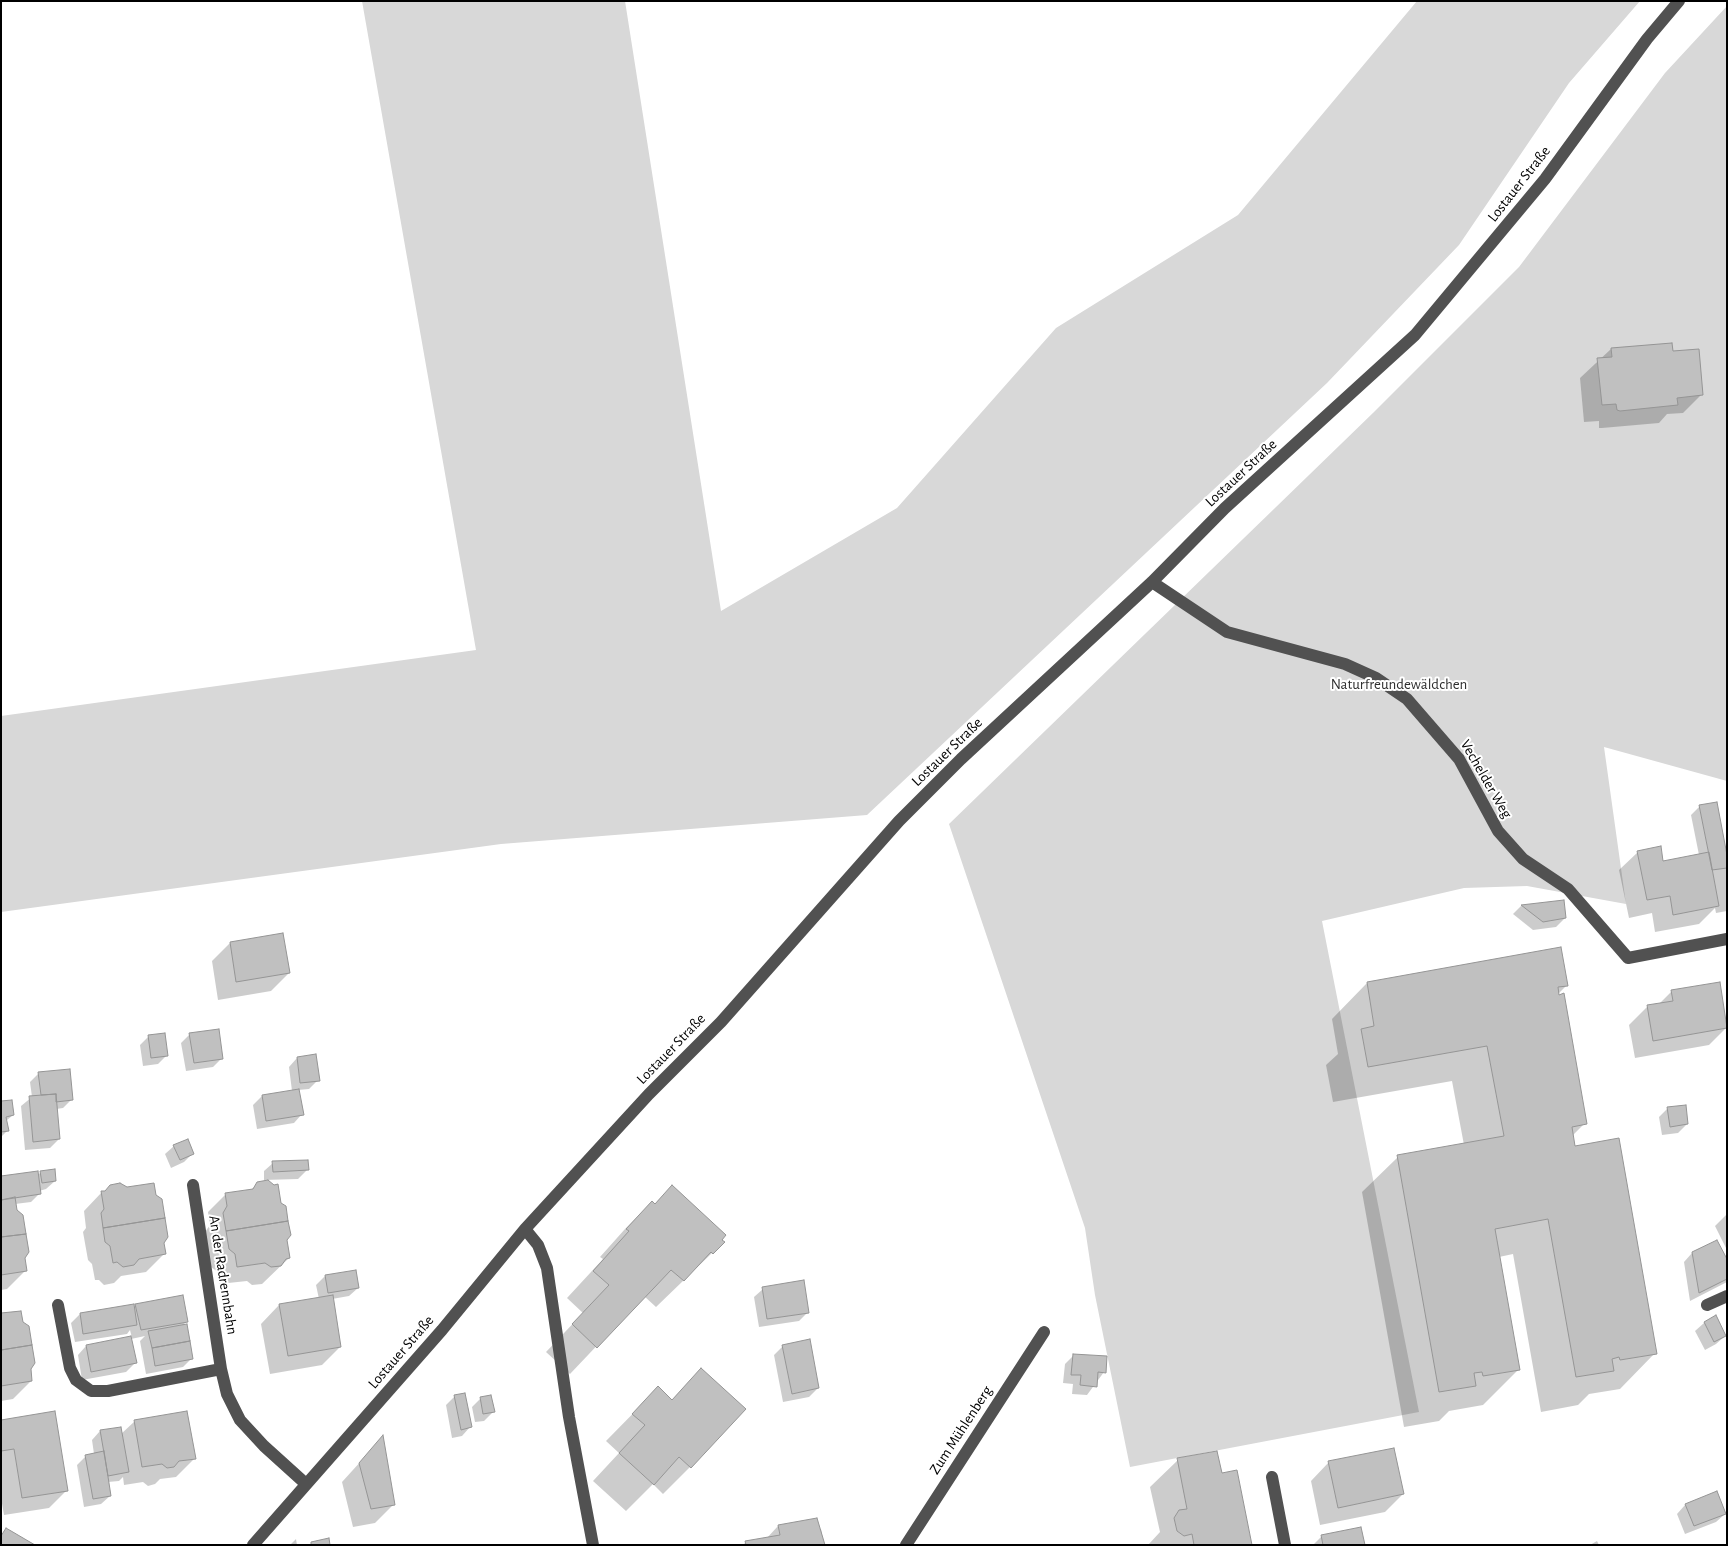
<!DOCTYPE html>
<meta charset="utf-8">
<style>
body{margin:0}
#map{position:relative;width:1728px;height:1546px;overflow:hidden;background:#fff;font-family:"Alegreya Sans",sans-serif}
canvas{display:block}
.frame{position:absolute;inset:0;border:2px solid #000;pointer-events:none}
</style>
<div id="map">
<canvas width="1728" height="1546"></canvas>
<div class="frame"></div>
</div>
<script>
const ctx = document.querySelector('canvas').getContext('2d');
ctx.lineJoin = 'round';
function fillPath(path, color) {
  ctx.fillStyle = color;
  ctx.fill(path, 'evenodd');
}
function poly(rows) {
  const path = new Path2D();
  for (const r of rows) {
    path.moveTo(r[0], r[1]);
    for (let i = 2; i < r.length; i += 2) path.lineTo(r[i], r[i + 1]);
  }
  return path;
}
function strokePath(path, color, width, dash) {
  ctx.strokeStyle = color;
  ctx.lineWidth = width;
  ctx.lineCap = dash ? 'butt' : 'round';
  ctx.setLineDash(dash || []);
  ctx.stroke(path);
}
function label(font, color, halo, rows, align = 'center') {
  ctx.font = font + ' "Alegreya Sans",sans-serif';
  ctx.lineWidth = 4;
  ctx.setLineDash([]);
  ctx.textBaseline = 'middle';
  ctx.strokeStyle = halo;
  ctx.fillStyle = color;
  for (const [text, x, y, turn = 0] of rows) {
    ctx.save();
    ctx.translate(x, y);
    ctx.rotate((+turn || 0) * Math.PI / 180);
    ctx.textAlign = isNaN(turn) ? turn : align;
    if (halo) ctx.strokeText(text, 0, 0);
    ctx.fillText(text, 0, 0);
    ctx.restore();
  }
}
const green = poly([
 [362,1,625,1,721,611,897,508,1056,328,1238,215,1417,1,1640,1,1569,83,1459,245,1327,383,867,815,501,844,1,912,1,716,476,650],
 [1727,6,1727,781,1604,747,1626,904,1527,886,1464,888,1322,921,1419,1412,1130,1467,1095,1295,1085,1228,949,824,1374,412,1519,267,1665,73]
]);
const shadow = poly([
 [1611,349,1672,352,1701,395,1683,413,1667,414,1659,423,1602,428,1599,428,1599,421,1584,422,1580,378],
 [1700,806,1727,852,1727,911,1716,913,1715,908,1699,924,1655,932,1652,913,1629,918,1619,870,1638,852,1662,862,1699,855,1691,815],
 [1563,901,1565,918,1556,927,1533,930,1513,914,1521,906],
 [282,934,289,973,271,991,218,1000,212,961,230,943],
 [1560,949,1567,985,1558,994,1585,1123,1572,1136,1574,1147,1655,1353,1620,1389,1589,1394,1578,1405,1541,1412,1513,1254,1499,1257,1519,1369,1483,1405,1449,1411,1439,1421,1404,1427,1362,1192,1398,1157,1464,1145,1452,1081,1333,1102,1326,1065,1338,1054,1332,1019,1367,983],
 [1671,992,1727,1027,1709,1045,1635,1058,1629,1025,1647,1007,1659,1004],
 [190,1034,222,1058,213,1067,186,1071,181,1043],
 [149,1036,167,1055,158,1064,143,1066,140,1045],
 [297,1058,318,1080,309,1089,298,1090,302,1114,294,1123,257,1129,253,1105,262,1096,292,1091,289,1067],
 [39,1073,72,1099,63,1108,56,1109,59,1139,50,1148,25,1150,21,1106,32,1097,30,1082],
 [1,1102,13,1115,6,1121,7,1131,1,1137],
 [1668,1108,1687,1124,1678,1133,1662,1135,1659,1117],
 [174,1146,193,1153,184,1162,171,1168,165,1154],
 [273,1163,307,1170,298,1179,264,1180,264,1171],
 [41,1172,55,1181,46,1189,39,1191,40,1193,31,1202,15,1204,25,1271,7,1289,1,1290,1,1178,37,1176],
 [258,1183,289,1258,262,1284,252,1285,247,1281,219,1284,218,1272,211,1267,205,1232,210,1225,208,1212,226,1194,251,1190],
 [672,1187,712,1253,656,1307,644,1296,570,1374,546,1352,583,1313,567,1298,603,1259,600,1257,625,1229,652,1203,654,1205],
 [102,1192,162,1242,164,1254,146,1272,121,1276,114,1283,104,1285,99,1280,95,1280,92,1264,88,1260,83,1232,86,1228,84,1211],
 [1727,1214,1727,1250,1715,1226],
 [1692,1253,1727,1262,1727,1282,1690,1301,1684,1262],
 [325,1276,358,1288,349,1296,332,1299,340,1347,322,1365,270,1374,261,1324,279,1305,319,1299,316,1285],
 [763,1289,808,1312,799,1321,759,1327,754,1297],
 [136,1305,187,1321,182,1326,192,1358,183,1367,146,1374,140,1341,145,1336,131,1339,135,1363,126,1372,82,1380,78,1355,86,1346,132,1338,130,1330,127,1334,75,1342,71,1323,80,1314,133,1308],
 [1,1315,29,1369,31,1381,13,1399,1,1401],
 [1715,1317,1725,1336,1716,1344,1705,1350,1695,1331,1704,1323],
 [783,1346,818,1388,809,1397,783,1402,774,1355],
 [1073,1356,1104,1372,1087,1395,1072,1394,1073,1384,1063,1383,1065,1364],
 [701,1370,690,1467,663,1494,653,1484,626,1511,593,1481,619,1453,606,1441,658,1388,671,1401],
 [455,1396,470,1427,462,1436,452,1438,446,1405],
 [481,1398,493,1412,484,1421,475,1422,472,1407],
 [1,1421,67,1490,49,1508,4,1515,1,1498],
 [135,1421,194,1459,176,1477,160,1479,155,1484,148,1486,143,1482,124,1485,123,1477,119,1481,108,1482,110,1496,101,1504,84,1507,77,1465,86,1456,94,1454,92,1440,100,1431,121,1434],
 [382,1438,393,1505,375,1523,353,1527,342,1482],
 [1178,1460,1221,1475,1251,1545,1148,1545,1160,1532,1150,1487],
 [1329,1462,1403,1494,1385,1512,1320,1525,1311,1481],
 [1685,1505,1725,1514,1716,1522,1685,1534,1677,1514],
 [778,1526,821,1529,824,1545,743,1545,746,1542,766,1539],
 [1360,1529,1363,1545,1313,1545,1321,1537],
 [296,1539,297,1545,290,1545],
 [1597,1541,1599,1545,1590,1545]
]);
const building = poly([
 [1672,343,1673,351,1699,349,1703,395,1677,398,1678,405,1620,411,1617,410,1616,404,1602,405,1597,358,1612,357,1611,348,1672,343],
 [1717,802,1727,855,1727,868,1712,870,1699,805,1717,802],
 [1661,846,1663,861,1709,852,1719,906,1673,915,1670,896,1647,900,1637,851,1661,846],
 [1564,900,1566,918,1543,922,1521,905,1564,900],
 [283,933,290,973,236,982,230,942,283,933],
 [1561,947,1568,986,1558,987,1559,995,1564,993,1587,1124,1572,1127,1575,1146,1619,1138,1657,1354,1620,1360,1619,1357,1612,1359,1614,1371,1576,1377,1548,1219,1495,1229,1520,1370,1483,1376,1482,1372,1474,1373,1476,1386,1439,1392,1397,1155,1504,1136,1487,1046,1368,1067,1361,1029,1374,1026,1367,982,1561,947],
 [1720,982,1727,1028,1653,1041,1647,1005,1673,1001,1671,990,1720,982],
 [219,1029,223,1059,194,1063,189,1033,219,1029],
 [165,1033,168,1056,151,1058,148,1035,165,1033],
 [316,1054,320,1081,300,1083,297,1057,316,1054],
 [70,1069,73,1100,56,1102,56,1094,41,1095,38,1072,70,1069],
 [299,1089,304,1115,266,1121,262,1095,299,1089],
 [56,1094,60,1139,33,1142,29,1096,56,1094],
 [12,1100,14,1115,6,1117,9,1131,1,1132,1,1101,12,1100],
 [1686,1105,1688,1124,1670,1127,1667,1107,1686,1105],
 [188,1139,194,1154,180,1160,173,1145,188,1139],
 [308,1160,309,1170,273,1172,272,1161,308,1160],
 [55,1169,56,1181,42,1183,40,1171,55,1169],
 [38,1171,41,1194,1,1200,1,1176,38,1171],
 [268,1180,274,1185,278,1184,281,1203,286,1206,288,1221,226,1231,223,1213,227,1206,225,1193,253,1189,257,1182,268,1180],
 [120,1183,127,1187,154,1183,156,1195,162,1199,165,1218,103,1228,101,1213,104,1209,101,1191,105,1191,110,1185,120,1183],
 [672,1185,726,1235,722,1240,725,1242,713,1254,711,1252,684,1281,671,1270,597,1348,572,1324,609,1285,593,1271,629,1231,626,1229,652,1201,655,1204,672,1185],
 [15,1197,17,1210,23,1215,26,1234,1,1237,1,1200,15,1197],
 [165,1218,168,1237,164,1243,166,1254,139,1259,134,1265,123,1267,117,1262,113,1263,110,1246,105,1242,103,1228,165,1218],
 [288,1221,291,1235,287,1240,290,1258,286,1259,281,1266,271,1267,265,1263,237,1267,235,1254,229,1249,226,1231,288,1221],
 [26,1234,29,1252,25,1258,27,1271,1,1275,1,1237,26,1234],
 [1717,1240,1727,1259,1727,1279,1699,1293,1692,1252,1717,1240],
 [356,1270,359,1288,328,1293,325,1275,356,1270],
 [804,1280,809,1313,767,1319,762,1287,804,1280],
 [183,1295,188,1322,141,1330,135,1304,183,1295],
 [333,1295,341,1347,288,1356,279,1304,333,1295],
 [134,1304,137,1325,83,1334,80,1313,134,1304],
 [21,1311,23,1322,29,1326,32,1345,1,1350,1,1313,21,1311],
 [1716,1315,1726,1336,1714,1342,1704,1322,1716,1315],
 [187,1324,190,1341,152,1348,148,1331,187,1324],
 [131,1336,137,1363,91,1372,86,1345,131,1336],
 [810,1339,819,1388,792,1394,782,1345,810,1339],
 [190,1341,193,1359,155,1366,152,1348,190,1341],
 [32,1345,35,1363,31,1369,32,1381,1,1386,1,1350,32,1345],
 [1073,1354,1107,1356,1106,1373,1098,1372,1097,1387,1080,1385,1081,1375,1071,1375,1073,1354],
 [701,1368,746,1409,691,1468,679,1457,654,1485,619,1453,645,1425,632,1414,658,1386,672,1400,701,1368],
 [465,1393,472,1427,461,1430,454,1395,465,1393],
 [491,1395,495,1412,483,1414,480,1397,491,1395],
 [55,1411,68,1491,22,1498,14,1449,1,1451,1,1420,55,1411],
 [187,1411,196,1459,179,1461,174,1467,167,1468,162,1464,142,1467,134,1420,187,1411],
 [121,1427,129,1472,108,1476,100,1430,121,1427],
 [383,1435,395,1505,371,1509,359,1463,383,1435],
 [1394,1448,1404,1494,1338,1508,1328,1461,1394,1448],
 [104,1451,111,1496,93,1499,85,1455,104,1451],
 [1217,1451,1222,1473,1237,1470,1252,1545,1194,1545,1192,1534,1184,1536,1177,1531,1174,1518,1179,1510,1187,1509,1177,1458,1217,1451],
 [1717,1491,1726,1514,1694,1526,1685,1504,1717,1491],
 [817,1518,825,1545,746,1545,745,1541,780,1535,778,1525,817,1518],
 [1361,1527,1365,1545,1323,1545,1321,1535,1361,1527],
 [6,1528,35,1545,1,1545,1,1536,6,1528],
 [329,1538,330,1545,311,1545,311,1542,329,1538]
]);
const minor = poly([
 [1152,582,1227,632,1345,664,1376,678,1407,699,1459,759,1498,831,1523,859,1568,889,1628,958,1727,939],
 [193,1185,221,1369,227,1394,240,1420,264,1446,306,1484],
 [525,1229,538,1245,547,1268,569,1417,593,1545],
 [58,1305,70,1368,76,1380,91,1391,108,1391,221,1369],
 [1707,1305,1727,1296],
 [1272,1477,1285,1545],
 [253,1545,442,1330,525,1229,649,1094,721,1022,899,821,961,759,1152,582,1225,508,1415,335,1545,179,1647,39,1679,1],
 [906,1545,1044,1332]
]);
const streetNames = [
 ["Lostauer Straße",1519,184,-52],
 ["Lostauer Straße",1241,473,-43],
 ["Lostauer Straße",947,752,-44],
 ["Vechelder Weg",1486,779,60],
 ["Lostauer Straße",671,1049,-46],
 ["An der Radrennbahn",223,1275,81],
 ["Lostauer Straße",401,1352,-49],
 ["Zum Mühlenberg",961,1430,-57]
];
const parkNames = [
 ["Naturfreundewäldchen",1399,684]
];
fillPath(green, '#d8d8d8');
fillPath(shadow, '#0003');
fillPath(building, '#c0c0c0');
strokePath(building, '#959595', 1);
strokePath(minor, '#515151', 12);
label('15px', '#000', '#fff', streetNames);
label('15px', '#2f2f2f', '#fff', parkNames);
</script>
